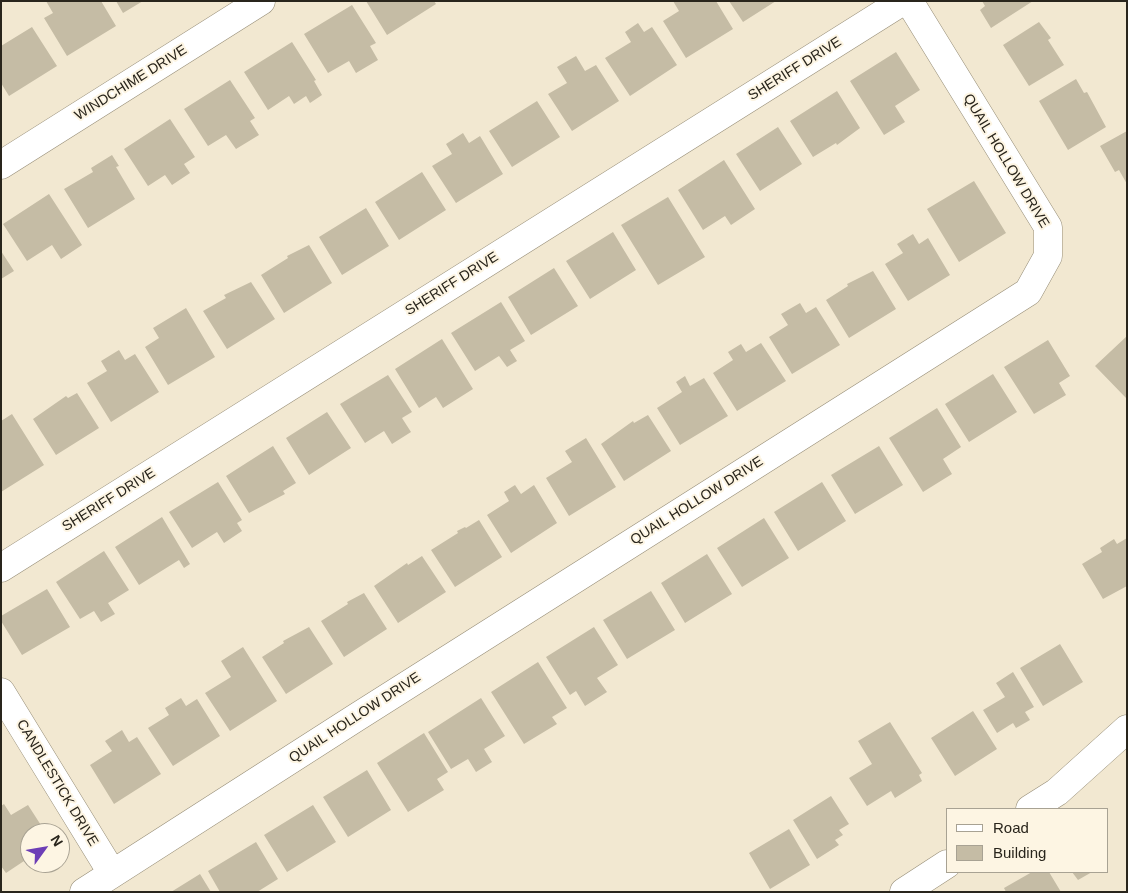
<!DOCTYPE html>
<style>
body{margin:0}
#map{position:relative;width:1128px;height:893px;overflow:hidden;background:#f2e8d1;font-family:Arial,sans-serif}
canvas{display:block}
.frame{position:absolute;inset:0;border:2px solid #29251c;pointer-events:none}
.legend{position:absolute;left:946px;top:808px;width:162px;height:65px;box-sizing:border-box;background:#fdf5e3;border:1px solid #a8a293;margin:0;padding:6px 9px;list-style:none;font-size:15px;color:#29251c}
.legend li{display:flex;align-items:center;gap:10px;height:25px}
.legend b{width:25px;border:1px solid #a8a293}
.north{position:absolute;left:20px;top:823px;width:50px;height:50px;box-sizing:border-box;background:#fdf5e3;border:1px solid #a8a293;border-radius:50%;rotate:58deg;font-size:14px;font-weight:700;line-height:20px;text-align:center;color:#29251c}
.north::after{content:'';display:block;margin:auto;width:18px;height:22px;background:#6d3eb6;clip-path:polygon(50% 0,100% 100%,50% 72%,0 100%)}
</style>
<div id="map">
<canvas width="1128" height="893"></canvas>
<div class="frame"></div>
<ul class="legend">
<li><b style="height:6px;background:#fff"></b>Road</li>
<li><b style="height:14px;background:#c5bca5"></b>Building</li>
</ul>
<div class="north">N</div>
</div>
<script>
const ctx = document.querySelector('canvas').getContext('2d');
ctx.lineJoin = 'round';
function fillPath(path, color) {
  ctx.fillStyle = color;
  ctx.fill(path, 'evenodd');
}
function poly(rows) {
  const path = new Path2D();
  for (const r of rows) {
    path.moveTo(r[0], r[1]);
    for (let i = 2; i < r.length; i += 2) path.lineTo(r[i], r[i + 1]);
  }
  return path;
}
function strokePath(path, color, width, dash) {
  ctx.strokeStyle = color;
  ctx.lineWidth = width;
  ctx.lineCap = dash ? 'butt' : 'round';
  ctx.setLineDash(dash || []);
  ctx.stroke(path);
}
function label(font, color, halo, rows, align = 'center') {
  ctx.font = font + ' Arial,sans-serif';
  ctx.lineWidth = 4;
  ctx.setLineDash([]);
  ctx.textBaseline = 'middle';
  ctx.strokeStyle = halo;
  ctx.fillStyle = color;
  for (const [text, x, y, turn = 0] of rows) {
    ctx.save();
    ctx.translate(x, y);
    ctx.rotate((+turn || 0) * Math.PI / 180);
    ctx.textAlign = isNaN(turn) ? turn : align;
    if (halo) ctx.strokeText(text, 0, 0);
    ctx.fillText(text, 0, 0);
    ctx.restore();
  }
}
const building = poly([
 [46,1,101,1,116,26,67,56,44,18,53,13],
 [116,1,143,1,123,13],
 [366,1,434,1,436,4,387,35],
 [673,1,716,1,733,29,686,58,663,21,679,11],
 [729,1,776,1,743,22],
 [982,1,1033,1,991,28,980,10,985,6],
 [352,5,376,43,370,46,378,60,356,73,349,61,328,73,304,34],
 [1039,22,1051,38,1048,40,1064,65,1029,86,1003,45],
 [638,23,644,32,652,27,677,65,630,96,605,58,631,42,625,32],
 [32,27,57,66,9,96,1,83,1,46],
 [292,42,316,80,314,81,322,95,310,103,306,96,294,104,289,96,268,110,244,72],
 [896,52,920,90,895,106,905,122,884,135,850,81],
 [576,56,585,71,596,65,619,101,572,131,548,94,567,83,557,67],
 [1076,79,1084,93,1087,92,1106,127,1068,150,1039,101],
 [230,80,255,118,250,121,259,135,236,149,226,135,208,146,184,109],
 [837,91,860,128,837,145,836,143,813,157,790,121],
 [537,101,560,137,512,167,489,131],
 [170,119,195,157,184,164,190,173,172,185,165,175,148,186,124,149],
 [778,127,802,164,760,191,736,154],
 [1127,131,1127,184,1119,170,1115,172,1100,146],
 [463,133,469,143,480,136,503,174,456,203,432,166,452,154,446,144],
 [112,155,119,166,116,167,135,199,88,228,64,189,93,172,91,168],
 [724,160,755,209,731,225,725,216,703,230,678,190],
 [422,172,446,210,399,240,375,202],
 [974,181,1006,233,959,262,927,209],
 [49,194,82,245,61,259,52,245,27,261,3,224],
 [668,197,705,257,658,285,621,225],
 [366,208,389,246,342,275,319,237],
 [613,232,636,270,590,299,566,261],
 [913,234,919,244,928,238,950,275,908,301,885,264,903,253,897,244],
 [309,245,332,283,284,313,261,275,288,258,287,256],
 [1,251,14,271,1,279],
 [554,268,578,306,531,335,508,297],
 [873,271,896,309,849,338,826,300,848,286,847,284],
 [251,282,275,319,227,349,203,311,226,298,224,295],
 [501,302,525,341,510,350,517,361,507,367,499,356,475,371,451,333],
 [800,303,806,313,816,307,840,345,792,374,769,337,788,325,781,314],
 [186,308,215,357,168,385,145,347,159,338,153,328],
 [1127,336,1127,399,1095,366],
 [442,339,473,389,443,408,436,397,419,408,395,369],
 [1048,340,1070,376,1059,383,1066,395,1034,414,1004,367],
 [761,343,786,381,737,411,713,373,733,360,728,352,741,344,746,352],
 [119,350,125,360,135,354,159,392,111,422,87,383,107,371,101,361],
 [993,374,1017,412,969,442,945,404],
 [388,375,412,412,402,418,411,432,392,444,384,431,365,443,340,404],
 [685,376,690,386,704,378,728,416,680,445,657,408,682,392,676,382],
 [77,393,99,428,56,455,33,419,66,396,68,398],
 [937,408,961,447,943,459,952,474,923,492,889,438],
 [327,412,351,448,309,475,286,438],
 [12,414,44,465,1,492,1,421],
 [648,415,671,451,624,481,601,444,633,421,634,423],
 [586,438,616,487,569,516,546,478,572,462,565,451],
 [273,446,296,483,283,491,285,494,249,513,226,476],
 [879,446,903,485,855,514,831,475],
 [218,482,242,520,237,523,242,531,224,543,217,532,192,548,169,512],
 [822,482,846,521,798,551,774,512],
 [515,485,521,494,534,485,557,523,511,553,487,515,509,501,504,492],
 [162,517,190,564,184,568,179,560,139,585,115,547],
 [764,518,789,558,742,587,717,548],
 [479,520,502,557,455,587,431,550,458,533,457,531,465,527,466,528],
 [1127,538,1127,586,1103,599,1082,564,1102,552,1100,548,1114,539,1117,544],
 [104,551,129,590,108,603,115,614,101,622,94,611,80,619,56,582],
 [707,554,732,594,685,623,661,583],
 [422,556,446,592,398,623,374,586,407,563,408,565],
 [47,589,70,627,22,655,1,621,1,616],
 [651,591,675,630,627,659,603,620],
 [364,593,387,629,344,657,321,621,348,604,347,602],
 [309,627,333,664,286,694,262,657,284,643,283,641],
 [594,627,618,665,597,678,607,692,585,706,576,691,570,695,546,657],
 [1060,644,1083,682,1043,706,1020,668],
 [243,647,277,701,230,731,205,693,231,677,221,661],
 [538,662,567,708,552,717,557,724,524,744,491,692],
 [1013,672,1034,707,1025,712,1030,720,1016,728,1013,723,997,733,983,710,1005,697,996,683],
 [181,698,186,706,197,699,220,736,173,766,148,728,169,715,165,708],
 [481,698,505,736,484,749,492,762,476,772,468,759,451,769,428,732],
 [973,711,997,749,955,776,931,738],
 [890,722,922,773,919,775,922,781,895,798,891,791,867,806,849,778,872,764,858,741],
 [122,730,129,742,137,737,161,774,114,804,90,765,112,751,105,741],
 [424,733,448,772,437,779,444,790,408,812,377,763],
 [367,770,391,810,348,837,323,797],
 [831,796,849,824,839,830,843,835,835,840,839,845,817,859,793,820],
 [4,804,11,815,28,805,46,833,30,833,30,857,6,873,1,866,1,806],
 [313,805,336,842,287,872,264,835],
 [789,829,810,865,770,889,749,853],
 [256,842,278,879,257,892,220,892,208,871],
 [1032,872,1049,872,1061,892,1006,892,1004,888],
 [1072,872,1092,872,1078,880],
 [200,874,211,892,171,892]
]);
const street = poly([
 [1,165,261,1],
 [1,568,903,1],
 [1,692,112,873],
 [1030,809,1057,792,1127,729],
 [84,892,357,717,1028,292,1048,256,1048,227,909,1],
 [904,892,947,864]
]);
const streetNames = [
 ["SHERIFF DRIVE",795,69,-32],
 ["WINDCHIME DRIVE",131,83,-32],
 ["QUAIL HOLLOW DRIVE",1006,161,59],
 ["SHERIFF DRIVE",452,284,-32],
 ["SHERIFF DRIVE",109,500,-32],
 ["QUAIL HOLLOW DRIVE",697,501,-32],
 ["QUAIL HOLLOW DRIVE",355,718,-33],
 ["CANDLESTICK DRIVE",57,783,59]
];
fillPath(building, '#c5bca5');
strokePath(street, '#958c76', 29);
strokePath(street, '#fff', 28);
label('14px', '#29251c', '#fdf5e3', streetNames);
</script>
